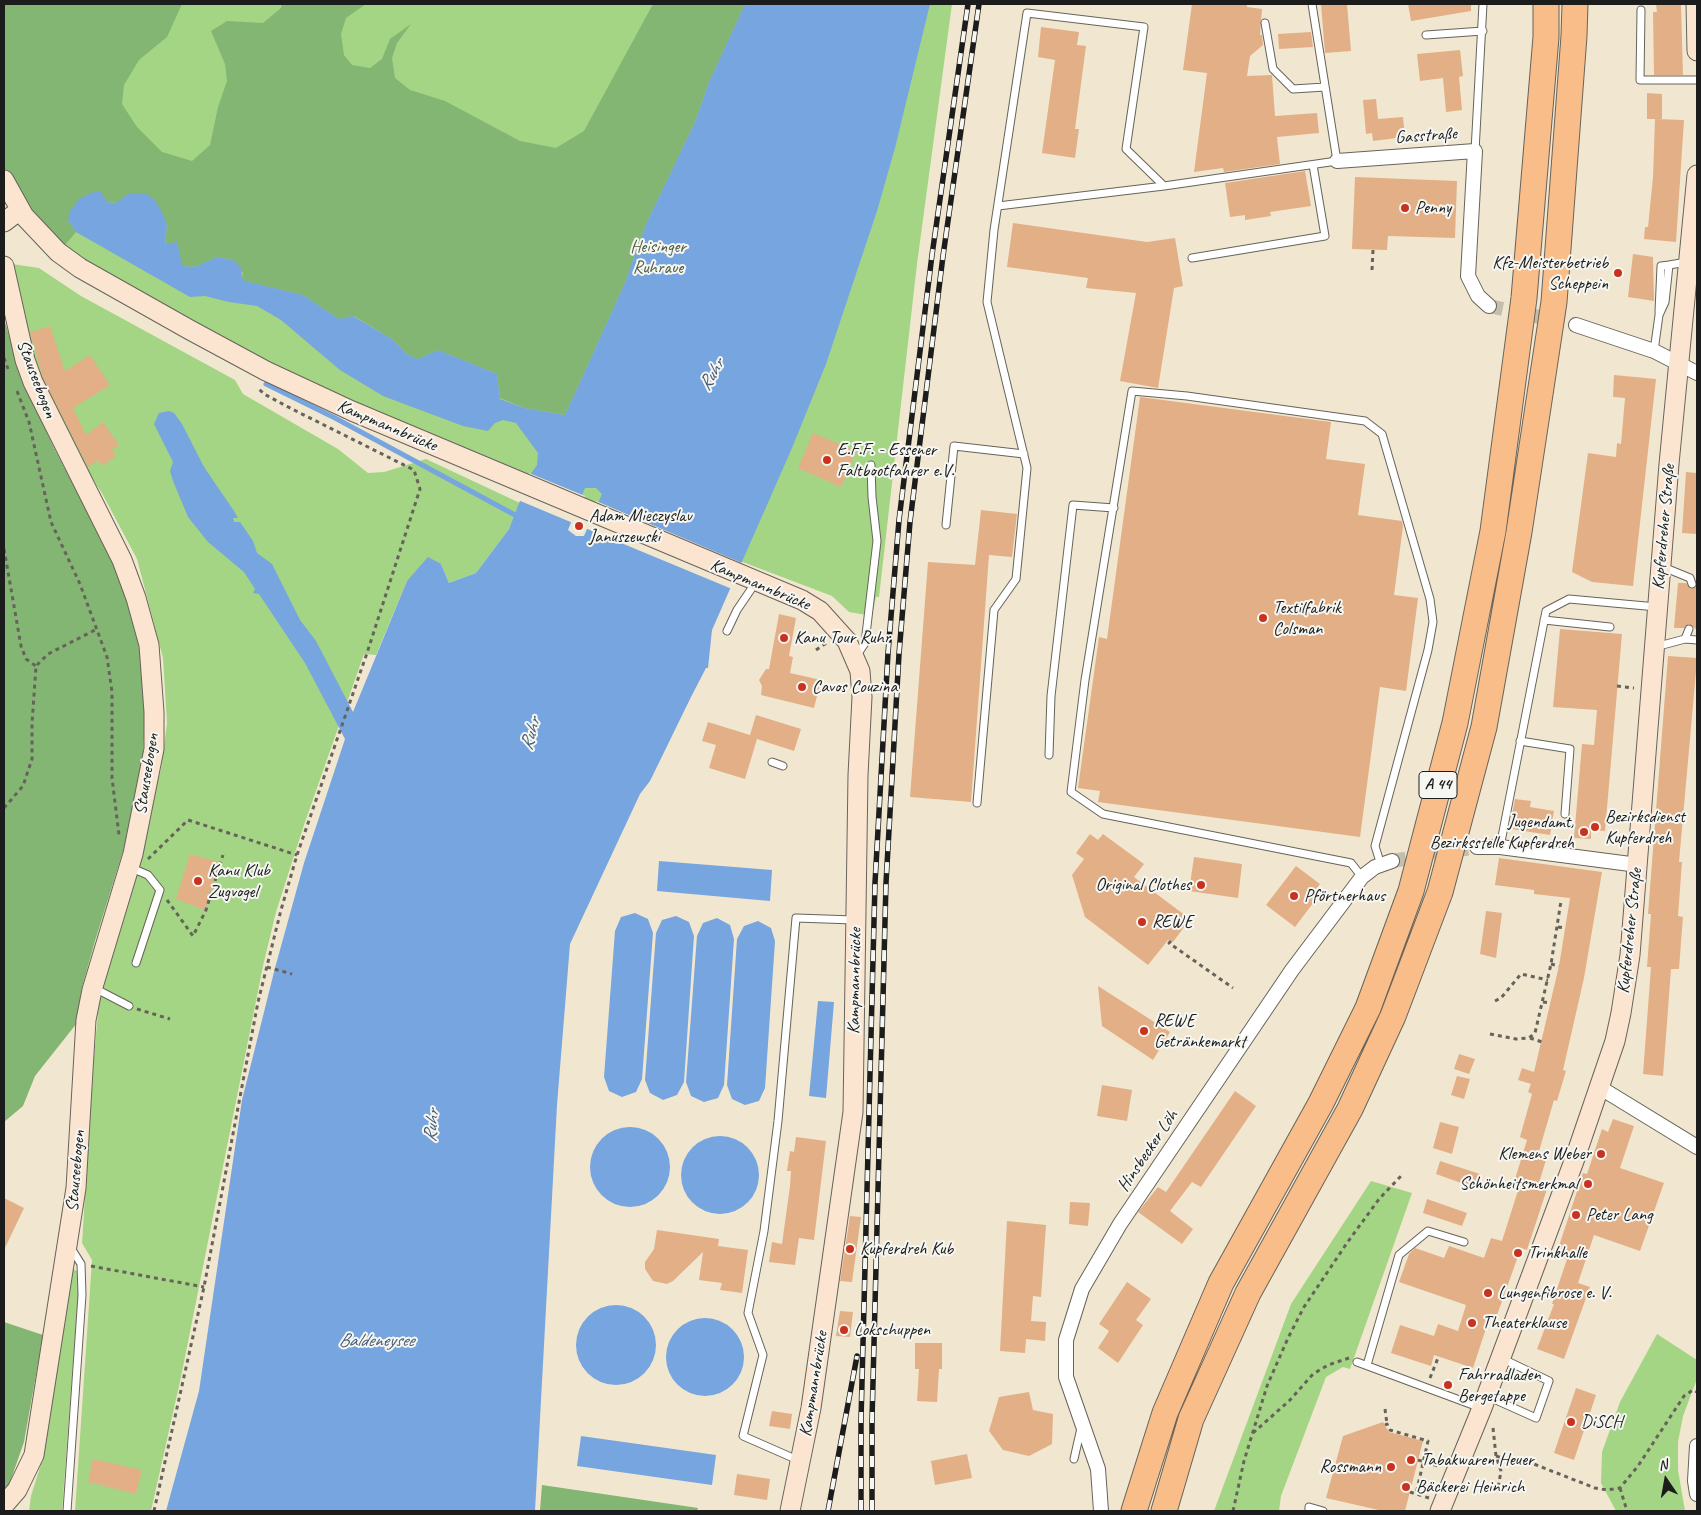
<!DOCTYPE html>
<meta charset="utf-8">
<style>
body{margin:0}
#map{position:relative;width:1701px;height:1515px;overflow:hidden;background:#f1e7d0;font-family:Caveat,sans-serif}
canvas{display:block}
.frame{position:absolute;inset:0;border:5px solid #1c1c1c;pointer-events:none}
.north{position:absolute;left:1641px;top:1455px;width:50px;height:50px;-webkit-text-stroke:4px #f6f6f2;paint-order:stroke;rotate:348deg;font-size:14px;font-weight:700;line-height:20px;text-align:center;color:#1c1c1c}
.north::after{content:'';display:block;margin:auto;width:18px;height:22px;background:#1c1c1c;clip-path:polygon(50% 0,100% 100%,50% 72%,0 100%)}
</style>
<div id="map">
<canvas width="1701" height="1515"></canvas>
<div class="frame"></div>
<div class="north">N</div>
</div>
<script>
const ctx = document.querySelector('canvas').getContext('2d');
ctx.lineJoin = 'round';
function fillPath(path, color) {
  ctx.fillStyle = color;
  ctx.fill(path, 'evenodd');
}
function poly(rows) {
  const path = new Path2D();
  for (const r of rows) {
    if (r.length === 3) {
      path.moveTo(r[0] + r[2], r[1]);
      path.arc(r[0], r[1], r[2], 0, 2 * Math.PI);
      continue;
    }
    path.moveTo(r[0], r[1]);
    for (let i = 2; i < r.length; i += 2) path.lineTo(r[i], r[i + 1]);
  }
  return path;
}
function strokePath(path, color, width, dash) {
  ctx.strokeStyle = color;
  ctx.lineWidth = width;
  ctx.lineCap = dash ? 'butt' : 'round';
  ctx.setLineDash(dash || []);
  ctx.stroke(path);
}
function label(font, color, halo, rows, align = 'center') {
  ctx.font = font + ' Caveat,sans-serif';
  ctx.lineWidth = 4;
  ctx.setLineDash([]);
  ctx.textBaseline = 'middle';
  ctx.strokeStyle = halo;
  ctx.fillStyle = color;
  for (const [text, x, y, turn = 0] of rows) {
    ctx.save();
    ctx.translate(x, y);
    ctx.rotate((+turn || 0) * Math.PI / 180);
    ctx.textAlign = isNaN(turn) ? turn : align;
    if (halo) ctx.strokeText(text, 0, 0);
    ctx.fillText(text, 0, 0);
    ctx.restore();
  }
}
const green = poly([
 [4,4,952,4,917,264,879,597,876,597,872,616,849,612,832,596,524,479,267,365,147,298,62,246],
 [12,264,39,268,81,296,235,380,243,394,338,449,368,473,384,472,426,459,520,503,509,529,476,573,449,583,441,564,407,581,376,655,364,654,304,825,276,912,263,966,181,1377,151,1511,75,1511,92,1260,82,1243,94,1057,100,991,161,769,167,723,163,658,137,559,103,495,70,443,36,367],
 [1371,1181,1412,1193,1350,1369,1343,1367,1326,1377,1281,1496,1279,1511,1214,1511,1291,1304],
 [73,1269,77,1271,78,1297,62,1511,29,1511,31,1496,44,1454],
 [1657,1334,1697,1360,1697,1379,1683,1416,1678,1442,1678,1470,1685,1511,1616,1511,1601,1483,1602,1452,1620,1402]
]);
const forest = poly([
 [4,4,182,4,167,37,139,60,124,85,122,104,137,127,162,152,192,161,210,145,218,107,227,81,225,64,211,31,227,21,263,23,281,8,282,4,366,4,346,18,341,34,344,55,352,65,370,68,382,59,390,39,411,24,397,43,392,58,395,78,410,90,445,101,520,141,556,148,584,131,653,4,745,4,709,82,695,122,646,224,624,285,565,415,524,408,500,398,497,374,438,350,418,359,408,355,392,339,354,316,339,319,303,295,244,281,242,278,243,273,233,260,217,257,197,266,189,267,181,265,177,242,165,245,167,225,129,193,117,203,107,202,68,220,76,232,60,251,4,175],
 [4,319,24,384,55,450,116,567,132,614,141,658,146,703,143,758,128,835,95,941,82,987,77,1023,35,1076,23,1106,4,1122],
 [4,1322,43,1335,24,1442,9,1485,4,1492],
 [542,1485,698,1508,697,1511,540,1510]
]);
const water = poly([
 [745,4,930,4,895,148,877,211,826,364,792,448,712,630,708,668,706,668,691,697,650,781,640,794,570,944,557,1105,535,1511,166,1511,199,1391,242,1100,275,968,304,863,345,739,305,663,259,594,253,593,255,589,244,572,208,542,188,517,173,481,170,471,173,462,154,424,159,413,169,411,174,413,182,424,204,467,234,511,238,518,233,518,234,522,240,522,253,541,257,553,272,564,300,620,316,641,353,712,407,581,428,557,441,564,449,583,476,573,509,529,530,475,537,465,538,453,516,423,503,420,495,423,488,431,463,426,383,396,340,370,281,320,257,306,229,302,205,296,190,297,76,232,68,220,70,211,79,199,91,193,100,191,107,202,116,203,129,193,144,193,154,199,162,212,167,225,165,244,177,242,182,265,189,267,197,266,217,257,233,260,241,267,242,278,245,281,303,295,339,319,353,316,392,339,408,355,418,359,438,350,497,374,500,399,524,408,565,415,624,285,646,224,695,122,709,82],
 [585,488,596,488,602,494,584,536,576,536,568,530],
 [659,861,772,870,770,901,657,891],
 [635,913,648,919,653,933,642,1079,636,1092,622,1097,609,1091,604,1077,615,931,621,917],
 [676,916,689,922,694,936,684,1082,677,1095,663,1100,650,1093,645,1080,656,933,662,920],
 [717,918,730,925,734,939,724,1085,718,1098,704,1102,691,1096,686,1082,697,936,703,923],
 [758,921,771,928,775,941,765,1088,759,1101,745,1105,732,1099,727,1085,737,939,744,926],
 [818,1001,834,1002,826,1098,809,1096],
 [630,1167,40],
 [720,1175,39],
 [616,1345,40],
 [705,1357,39],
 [581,1436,716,1455,712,1485,577,1466]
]);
const pier = poly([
 [529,473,585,496,573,523,518,500],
 [596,501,742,563,732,589,585,528]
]);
const stream = poly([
 [266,384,335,418,515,515]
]);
const building = poly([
 [1192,4,1247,4,1247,7,1262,9,1260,35,1262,35,1263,45,1250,56,1247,76,1272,75,1275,116,1317,113,1319,133,1277,137,1280,164,1224,172,1223,168,1194,172,1207,73,1183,70],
 [1321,4,1347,4,1351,51,1325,53],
 [1408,4,1471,4,1471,11,1411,21],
 [1656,4,1681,4,1683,75,1654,75,1653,12,1657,12],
 [1041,27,1079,32,1077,45,1086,46,1075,129,1079,129,1075,158,1042,153,1055,60,1038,57],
 [1311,32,1313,47,1279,49,1278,34],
 [1460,50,1463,76,1459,77,1462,110,1446,112,1443,78,1420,81,1417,54],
 [1647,93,1662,94,1662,119,1655,119,1684,120,1676,242,1644,239,1645,227,1648,227,1653,177,1655,119,1647,119],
 [1376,99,1378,119,1403,117,1405,137,1373,141,1372,133,1366,134,1363,100],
 [1305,171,1311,206,1270,212,1271,216,1245,220,1245,215,1230,217,1225,183],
 [1355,177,1457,181,1455,238,1388,236,1387,250,1352,249],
 [1013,223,1147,242,1175,238,1183,286,1174,288,1158,388,1120,381,1136,293,1086,288,1088,278,1007,267],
 [1633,254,1653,257,1654,301,1628,297],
 [50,326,65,371,90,355,110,385,73,408,86,435,103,422,119,445,112,450,116,456,102,466,98,460,88,467,43,378,30,332],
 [1614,375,1656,379,1633,586,1592,582,1572,572,1588,453,1616,457,1617,443,1621,444,1625,398,1613,397],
 [1140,397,1331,422,1326,459,1365,464,1358,515,1402,521,1403,526,1394,595,1418,598,1406,691,1380,687,1360,837,1098,802,1100,791,1078,788,1099,637,1107,639],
 [813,433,856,451,841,487,798,468],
 [1686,472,1697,473,1697,534,1682,533],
 [981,510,1017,514,1012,557,989,555,971,802,910,797,928,562,975,565],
 [1678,583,1686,583,1691,589,1697,584,1697,630,1689,624,1684,628,1674,628],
 [779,614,796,618,789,656,793,657,790,673,821,680,814,708,761,695,762,686,759,680,766,669,769,669],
 [1560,629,1622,634,1605,831,1591,830,1591,839,1574,838,1582,744,1594,745,1597,710,1553,707],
 [1668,656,1697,658,1697,660,1679,862,1682,862,1678,916,1683,917,1681,942,1679,969,1671,969,1663,1076,1643,1074,1651,967,1647,967,1651,914,1648,914],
 [756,715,801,729,794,751,757,739,745,779,709,768,716,745,702,741,708,722,750,735],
 [1515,799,1531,801,1530,807,1554,811,1550,835,1511,829,1510,825],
 [1090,834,1098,840,1103,834,1144,864,1134,877,1190,919,1173,942,1168,940,1148,965,1085,917,1072,875,1084,859,1076,853],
 [190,854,219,862,205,910,176,899],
 [1194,857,1242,864,1238,898,1189,891],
 [1499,858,1602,872,1584,978,1563,1070,1566,1071,1557,1101,1554,1100,1537,1158,1546,1160,1538,1186,1547,1189,1527,1250,1521,1248,1496,1318,1490,1316,1473,1368,1434,1355,1431,1366,1391,1353,1400,1325,1434,1336,1438,1324,1458,1331,1466,1305,1399,1282,1409,1254,1415,1248,1444,1258,1449,1246,1484,1258,1491,1238,1502,1241,1521,1181,1515,1179,1527,1140,1520,1137,1532,1094,1528,1092,1531,1084,1518,1080,1522,1068,1534,1072,1559,966,1570,898,1534,894,1534,890,1495,885],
 [1296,866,1320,884,1312,894,1317,898,1295,927,1266,905],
 [1486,911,1502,913,1496,958,1480,954],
 [1098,986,1170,1032,1153,1060,1102,1026],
 [1459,1054,1475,1059,1469,1074,1454,1069],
 [1457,1076,1470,1079,1464,1099,1451,1095],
 [1102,1085,1132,1090,1127,1121,1097,1116],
 [1235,1091,1256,1106,1201,1187,1192,1182,1170,1211,1193,1229,1182,1244,1138,1212,1158,1187,1166,1192],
 [1613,1119,1634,1126,1620,1168,1664,1183,1640,1251,1594,1235,1578,1283,1590,1287,1564,1359,1537,1349,1554,1304,1552,1304,1567,1259,1556,1255,1583,1173,1587,1174,1602,1129,1608,1132],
 [1440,1122,1459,1127,1452,1154,1433,1148],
 [796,1137,826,1141,814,1240,799,1238,795,1265,769,1262,772,1242,782,1244,790,1186,791,1171,787,1171,790,1151,794,1152],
 [1440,1161,1480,1174,1475,1188,1436,1174],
 [4,1198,24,1208,4,1250],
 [1427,1199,1467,1213,1462,1226,1423,1213],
 [1070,1202,1090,1203,1088,1226,1069,1224],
 [850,1216,861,1217,852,1282,840,1281],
 [1007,1221,1046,1225,1041,1297,1033,1296,1031,1321,1046,1322,1045,1341,1026,1339,1025,1353,1000,1351],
 [657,1230,719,1239,718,1246,748,1250,742,1293,720,1290,722,1283,699,1280,703,1252,673,1281,667,1284,653,1281,645,1269,645,1262,654,1249],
 [1127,1282,1151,1299,1136,1320,1143,1325,1118,1363,1098,1348,1109,1331,1099,1324],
 [840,1311,853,1312,850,1337,836,1336],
 [915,1343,942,1343,942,1369,939,1369,937,1402,917,1401,919,1369,915,1369],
 [1576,1388,1596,1395,1574,1460,1554,1453],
 [1029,1392,1033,1410,1053,1414,1052,1444,1029,1456,1003,1450,989,1431,999,1397],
 [772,1411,792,1414,790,1429,769,1426],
 [1383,1422,1389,1432,1423,1441,1405,1511,1383,1511,1326,1498,1343,1436],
 [967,1454,972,1478,935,1485,931,1461],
 [93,1459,142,1470,136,1494,88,1482],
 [737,1474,770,1479,767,1500,734,1495]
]);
const streetTunnel = poly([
 [1489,306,1576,325],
 [1392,861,1477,847]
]);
const path = poly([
 [1372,270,1373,250],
 [4,358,8,369],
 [17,391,29,422,51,522,80,584,107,657,112,692,112,778,119,835],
 [4,549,21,646,26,659,36,666],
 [816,650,828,642],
 [1617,686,1634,688],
 [4,808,23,786,32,759,32,724,36,666,48,654,97,629],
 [148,859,188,820,297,855],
 [167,900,193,936,206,910,223,855],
 [1558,927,1566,928],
 [1171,941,1169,943,1233,988],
 [1551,964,1559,966],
 [267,967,292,974],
 [1495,1001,1501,998,1521,974,1548,980],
 [1543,1002,1551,1003],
 [137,1009,170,1019],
 [1490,1034,1516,1039,1529,1038,1535,1033,1551,964,1561,901],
 [1530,1038,1542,1042],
 [91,1266,204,1287],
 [1430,1378,1438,1358],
 [1385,1409,1387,1424],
 [1385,1425,1387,1424,1390,1430,1428,1441,1416,1494],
 [1493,1428,1496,1456,1501,1471,1498,1488],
 [1253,1433,1289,1401,1313,1374,1328,1365,1349,1358],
 [1496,1456,1510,1460,1521,1459,1595,1488,1607,1490,1620,1488,1638,1466,1684,1396,1693,1390,1697,1392],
 [1418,1460,1441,1467],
 [1620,1488,1627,1511],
 [1410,1492,1429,1498],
 [154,1511,204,1287,258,1002,281,910,297,855,367,653,420,489,414,470,292,409,264,394,257,387],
 [1233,1511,1244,1461,1267,1386,1288,1338,1304,1307,1347,1243,1379,1199,1401,1176]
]);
const lane = poly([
 [1641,10,1640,80,1697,80],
 [1265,23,1273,69,1293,89,1325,87],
 [1426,35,1483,31],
 [1475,151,1483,4],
 [998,206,1164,186],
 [1192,258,1325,236,1313,165],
 [1659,312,1661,266,1669,265],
 [1654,351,1659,315,1665,302,1669,265,1687,262],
 [946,525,954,446,1024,454],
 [1663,567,1690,578,1692,584],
 [1544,620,1610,627],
 [727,631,737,610,756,582],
 [1685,639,1697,640],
 [1655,647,1685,639,1689,629],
 [857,655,865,643,877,541,872,497,871,465],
 [1520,741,1570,749,1565,814],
 [1049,755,1051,696,1073,505,1114,508],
 [772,762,783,766],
 [977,803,994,610,1016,579,1027,468,987,302,994,230,1027,13,1144,27,1126,149,1164,186,1337,161,1312,4],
 [1500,847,1546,611,1569,599,1657,607],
 [129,867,148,875,160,890,136,963],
 [1362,877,1351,863,1103,814,1071,792,1085,680,1132,391,1187,396,1365,421,1382,434,1430,599,1433,622,1428,650,1375,846,1381,865],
 [92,990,100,991,129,1006],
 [1357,1362,1481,1408],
 [1367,1365,1399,1255,1428,1231,1464,1242],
 [1487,1396,1536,1418,1549,1381,1503,1359],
 [1074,1459,1081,1428],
 [800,1461,743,1436,763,1355,748,1313,764,1231,778,1121,796,918,854,920],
 [67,1511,82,1295,81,1264,71,1248],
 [1309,1511,1309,1507,1323,1511]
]);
const street = poly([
 [1337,161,1475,151,1468,276,1478,296,1489,306],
 [1576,325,1654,351,1697,373],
 [1477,847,1500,847,1638,865],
 [1599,1087,1697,1147],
 [1697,1446,1695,1481,1697,1494],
 [1101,1511,1098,1469,1066,1377,1066,1340,1082,1289,1120,1224,1292,970,1362,877,1375,867,1392,861]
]);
const secondary = poly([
 [1696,4,1697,51],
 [4,180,24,216,58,252,80,268,190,330,266,371,352,411,802,600,820,611,847,641,860,671,862,697,858,775,853,1112,811,1408,790,1511],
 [4,222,20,210],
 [4,266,25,360,33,382,122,560,136,598,149,645,154,712,154,749,133,854,92,990,86,1020,76,1188,34,1455,17,1490,4,1505],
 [1440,1511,1482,1408,1574,1161,1615,1041,1621,1013,1630,955,1669,464,1697,175]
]);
const highway = poly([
 [1134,1511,1165,1413,1221,1283,1321,1103,1368,1008,1411,891,1455,723,1493,531,1524,298,1546,37,1546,4],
 [1164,1511,1191,1419,1248,1293,1350,1109,1393,1016,1440,892,1484,727,1519,532,1554,302,1574,36,1575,4]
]);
const rail = poly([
 [828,1511,857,1356],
 [861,1511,861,1420,875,883,888,653,899,520,932,255,968,4],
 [872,1511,872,1420,886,883,899,654,910,522,943,256,979,4]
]);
const markers = [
 [1405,208,5,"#c8321e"],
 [1618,273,5,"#c8321e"],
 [827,460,5,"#c8321e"],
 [579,526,5,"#c8321e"],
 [1263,618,5,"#c8321e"],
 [784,638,5,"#c8321e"],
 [802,687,5,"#c8321e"],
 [1595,827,5,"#c8321e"],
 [1584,832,5,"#c8321e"],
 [198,881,5,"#c8321e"],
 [1201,885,5,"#c8321e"],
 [1294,896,5,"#c8321e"],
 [1142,922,5,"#c8321e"],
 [1144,1031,5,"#c8321e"],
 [1601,1154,5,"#c8321e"],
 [1588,1184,5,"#c8321e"],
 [1576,1215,5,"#c8321e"],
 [850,1249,5,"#c8321e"],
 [1518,1253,5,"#c8321e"],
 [1488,1293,5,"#c8321e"],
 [1472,1323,5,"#c8321e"],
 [844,1330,5,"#c8321e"],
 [1448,1385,5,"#c8321e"],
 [1571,1422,5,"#c8321e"],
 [1411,1460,5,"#c8321e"],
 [1391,1467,5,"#c8321e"],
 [1406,1487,5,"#c8321e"]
];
const shields = [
 [1438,785,38]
];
const shieldNames = [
 ["A 44",1438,785]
];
const streetNames = [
 ["Gasstraße",1426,136,-4],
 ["Stauseebogen",36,379,69],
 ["Kampmannbrücke",387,426,23],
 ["Kupferdreher Straße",1664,527,-85],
 ["Kampmannbrücke",760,585,23],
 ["Stauseebogen",147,774,-81],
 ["Kupferdreher Straße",1630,931,-84],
 ["Kampmannbrücke",855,981,-89],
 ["Hinsbecker Löh",1148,1151,-56],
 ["Stauseebogen",76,1171,-85],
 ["Kampmannbrücke",814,1384,-81]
];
const poiNames = [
 ["Penny",1415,208],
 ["Kfz-Meisterbetrieb",1608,263,"right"],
 ["Scheppein",1608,284,"right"],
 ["E.F.F. - Essener",837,450],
 ["Faltbootfahrer e.V.",837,471],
 ["Adam Mieczyslav",589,516],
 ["Januszewski",589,537],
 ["Textilfabrik",1273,608],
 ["Colsman",1273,629],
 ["Kanu Tour Ruhr",794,638],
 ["Cavos Couzina",812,687],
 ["Bezirksdienst",1605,817],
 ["Kupferdreh",1605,838],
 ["Jugendamt,",1574,822,"right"],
 ["Bezirksstelle Kupferdreh",1574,843,"right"],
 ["Kanu Klub",208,871],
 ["Zugvogel",208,892],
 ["Original Clothes",1191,885,"right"],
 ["Pförtnerhaus",1304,896],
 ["REWE",1152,922],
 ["REWE",1154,1021],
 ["Getränkemarkt",1154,1042],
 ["Klemens Weber",1591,1154,"right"],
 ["Schönheitsmerkmal",1578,1184,"right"],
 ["Peter Lang",1586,1215],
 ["Kupferdreh Kub",860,1249],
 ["Trinkhalle",1528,1253],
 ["Lungenfibrose e. V.",1498,1293],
 ["Theaterklause",1482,1323],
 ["Lokschuppen",854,1330],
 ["Fahrradladen",1458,1375],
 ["Bergetappe",1458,1396],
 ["DiSCH",1581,1422],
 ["Tabakwaren Heuer",1421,1460],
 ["Rossmann",1381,1467,"right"],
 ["Bäckerei Heinrich",1416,1487]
];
const parkNames = [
 ["Heisinger",658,247],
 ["Ruhraue",658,268]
];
const waterNames = [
 ["Ruhr",712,375,-59],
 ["Ruhr",531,734,-74],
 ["Ruhr",432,1126,-84],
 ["Baldeneysee",376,1341]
];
fillPath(green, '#a4d584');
fillPath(forest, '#83b672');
fillPath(water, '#76a5df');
fillPath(pier, '#f1e7d0');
strokePath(stream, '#76a5df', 5);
fillPath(building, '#e2af87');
strokePath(streetTunnel, '#c6beac', 14, [14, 7]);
strokePath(lane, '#67635b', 9);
strokePath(street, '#67635b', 16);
strokePath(secondary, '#67635b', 21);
strokePath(highway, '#67635b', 27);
strokePath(path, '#67635b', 3, [4, 4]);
strokePath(lane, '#fff', 7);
strokePath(street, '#fff', 14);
strokePath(secondary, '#fce5d0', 19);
strokePath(highway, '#f8bd89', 25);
strokePath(rail, '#1c1c1c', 5.5);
strokePath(rail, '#f6f6f2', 4, [11]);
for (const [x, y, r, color] of markers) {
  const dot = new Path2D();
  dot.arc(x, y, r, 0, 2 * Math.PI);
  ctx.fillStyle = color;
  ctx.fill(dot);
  strokePath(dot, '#f6f6f2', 2);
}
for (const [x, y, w] of shields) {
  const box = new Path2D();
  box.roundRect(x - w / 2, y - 13.5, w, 27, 4);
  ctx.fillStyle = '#f6f6f2';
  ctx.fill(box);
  strokePath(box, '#1c1c1c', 1);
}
label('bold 16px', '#1c1c1c', null, shieldNames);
label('18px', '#1c1c1c', '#f6f6f2', streetNames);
label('18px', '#1c1c1c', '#f6f6f2', poiNames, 'left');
label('18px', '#4c5d40', '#f6f6f2', parkNames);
label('italic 19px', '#445a74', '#f6f6f2', waterNames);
</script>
